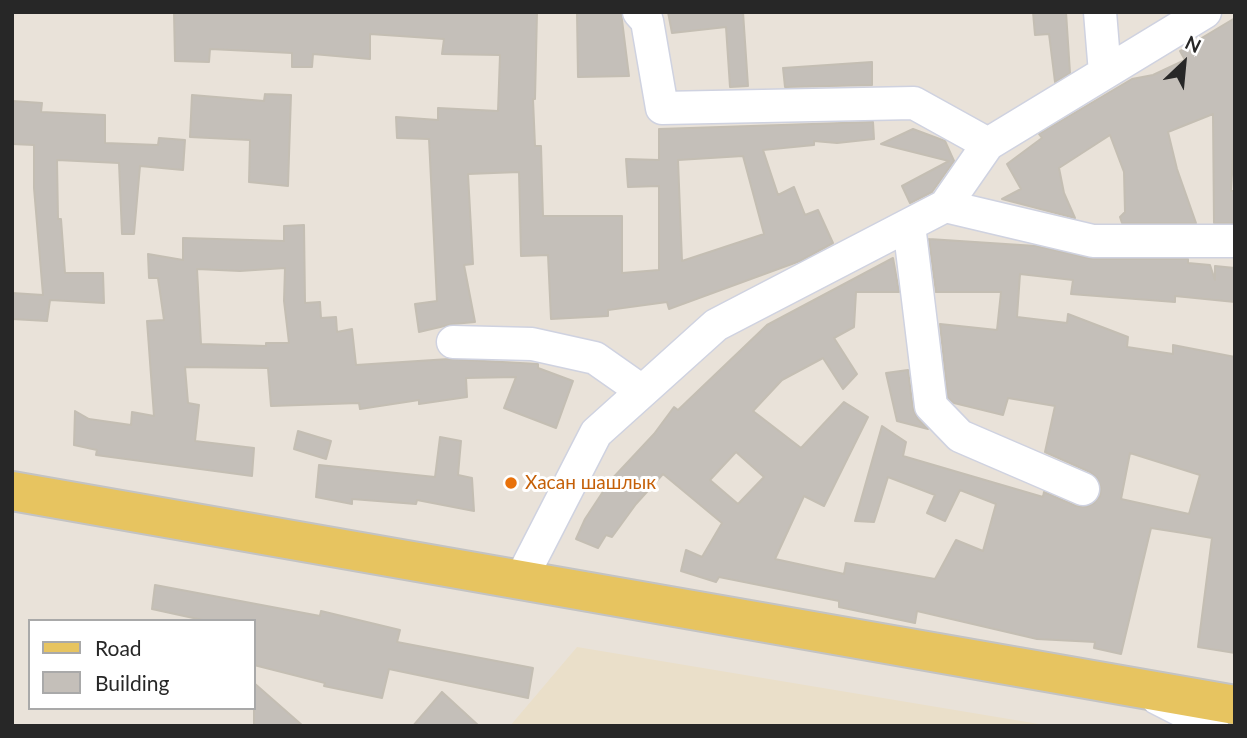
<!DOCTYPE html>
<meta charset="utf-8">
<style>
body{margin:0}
#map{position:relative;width:1247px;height:738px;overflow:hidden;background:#e9e2d9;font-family:Lato,sans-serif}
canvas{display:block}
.frame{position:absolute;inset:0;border:14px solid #272727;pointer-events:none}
.legend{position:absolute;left:28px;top:619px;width:228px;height:91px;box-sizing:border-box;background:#fff;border:2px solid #a9a9a9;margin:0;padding:9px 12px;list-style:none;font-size:21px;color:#272727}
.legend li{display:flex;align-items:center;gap:14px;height:35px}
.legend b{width:35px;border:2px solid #a9a9a9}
.north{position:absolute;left:1149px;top:28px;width:70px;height:70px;-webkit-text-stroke:5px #fff;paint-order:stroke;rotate:26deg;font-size:19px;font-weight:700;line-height:28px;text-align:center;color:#272727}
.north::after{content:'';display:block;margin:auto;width:24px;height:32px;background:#272727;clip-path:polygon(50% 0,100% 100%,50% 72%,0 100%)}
</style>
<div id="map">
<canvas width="1247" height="738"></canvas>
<div class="frame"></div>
<ul class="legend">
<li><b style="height:9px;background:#e7c460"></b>Road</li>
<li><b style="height:19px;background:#c4bfb9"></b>Building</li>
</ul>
<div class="north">N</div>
</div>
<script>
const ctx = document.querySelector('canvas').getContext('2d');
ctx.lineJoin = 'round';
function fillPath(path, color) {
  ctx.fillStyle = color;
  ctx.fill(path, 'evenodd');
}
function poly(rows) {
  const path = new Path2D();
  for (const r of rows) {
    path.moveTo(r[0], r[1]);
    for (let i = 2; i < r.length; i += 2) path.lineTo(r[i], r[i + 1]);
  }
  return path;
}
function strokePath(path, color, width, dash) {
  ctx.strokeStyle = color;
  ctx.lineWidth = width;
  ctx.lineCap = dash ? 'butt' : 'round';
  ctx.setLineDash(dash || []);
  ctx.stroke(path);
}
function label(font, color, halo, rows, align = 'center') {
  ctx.font = font + ' Lato,sans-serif';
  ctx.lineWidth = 6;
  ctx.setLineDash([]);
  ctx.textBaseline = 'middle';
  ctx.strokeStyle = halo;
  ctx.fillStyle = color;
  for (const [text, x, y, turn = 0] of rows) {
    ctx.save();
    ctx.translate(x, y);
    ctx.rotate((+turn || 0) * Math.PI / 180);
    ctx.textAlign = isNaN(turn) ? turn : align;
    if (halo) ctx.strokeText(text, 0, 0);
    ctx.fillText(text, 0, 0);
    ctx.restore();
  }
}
const education = poly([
 [577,647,1051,726,510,726]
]);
const building = poly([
 [174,12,537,12,535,99,533,99,535,146,541,146,543,216,622,216,622,273,659,270,659,186,628,187,626,159,659,160,659,129,873,122,874,139,837,143,814,141,814,145,763,150,778,195,794,187,805,215,818,210,833,243,800,261,669,309,667,302,608,310,608,316,551,319,548,255,521,256,519,172,468,174,473,264,464,265,475,322,453,324,419,332,415,304,437,301,429,139,397,138,396,117,438,120,438,108,498,111,500,55,442,54,444,39,370,34,370,59,313,54,312,67,292,67,292,53,210,49,209,62,175,61,174,12],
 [743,156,764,234,682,261,678,160,743,156],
 [577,12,621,12,629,76,578,77,577,12],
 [668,12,743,12,748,86,730,87,726,27,672,33,668,12],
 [1033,12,1066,12,1070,73,1055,82,1049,34,1035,35,1033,12],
 [1235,18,1235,124,1231,191,1235,191,1235,223,1214,223,1213,114,1168,132,1177,169,1196,223,1122,223,1120,217,1125,212,1124,172,1110,135,1059,168,1064,193,1075,218,1002,199,1021,189,1007,164,1042,138,1039,134,1132,79,1153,75,1185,60,1180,51,1235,18],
 [872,62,872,85,785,87,783,68,872,62],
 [265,94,291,95,288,186,249,182,250,140,190,137,192,95,264,101,265,94],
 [12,101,42,103,41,112,105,115,105,143,158,145,159,138,185,140,183,170,140,166,134,234,122,234,119,163,57,160,58,219,61,219,65,273,103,273,104,303,50,300,47,321,12,319,12,293,43,295,34,188,34,145,12,144,12,101],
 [913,129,945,141,954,161,932,192,910,203,902,186,949,161,881,144,913,129],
 [304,225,305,303,320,302,321,318,336,317,337,332,352,329,356,365,449,359,538,364,538,368,573,381,556,428,504,408,516,377,466,378,467,397,419,404,419,400,360,409,359,403,271,406,268,368,185,367,188,403,199,405,195,441,254,448,252,476,96,455,97,450,74,445,75,411,89,419,131,425,132,412,154,416,147,321,164,320,158,278,149,278,148,254,183,260,183,238,284,241,284,226,304,225],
 [285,268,284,301,289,343,266,343,266,346,201,344,197,269,240,271,285,268],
 [929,239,1036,246,1093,259,1188,259,1188,263,1210,265,1215,280,1215,266,1235,268,1235,302,1175,296,1175,302,1071,294,1073,280,1020,274,1017,317,1067,323,1068,314,1128,337,1127,347,1173,354,1173,345,1235,357,1235,653,1198,647,1212,538,1183,533,1151,528,1121,654,1094,648,1095,642,1037,639,917,611,915,623,839,607,839,601,719,577,716,582,681,571,686,550,702,557,722,523,663,474,636,504,612,537,606,535,598,548,576,539,585,519,610,481,654,434,674,407,678,410,767,325,893,258,899,292,856,292,854,327,834,338,857,374,843,389,823,358,782,380,753,411,801,448,844,402,868,417,824,506,804,496,775,559,844,574,846,563,935,579,956,540,983,551,996,504,960,490,945,521,927,513,935,495,888,477,874,522,855,521,882,426,906,442,903,456,1043,497,1044,492,1076,506,1086,507,1094,503,1100,496,1101,488,1097,478,1090,472,1045,452,1055,406,1008,398,1003,415,954,403,948,398,940,324,997,330,1001,292,936,292,929,239],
 [736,452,764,477,738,504,710,480,736,452],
 [1130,453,1200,475,1189,514,1121,499,1130,453],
 [908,370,913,409,918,419,928,429,897,421,886,373,908,370],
 [298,431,331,441,326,459,294,449,298,431],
 [440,437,461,441,458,475,472,478,474,511,417,500,416,504,352,499,352,504,316,497,319,465,435,477,440,437],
 [155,585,320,616,321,611,400,630,397,642,533,668,528,698,389,669,382,698,324,686,325,683,254,665,254,621,207,621,152,609,155,585],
 [254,683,303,726,254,726,254,683],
 [442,692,479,726,413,726,442,692]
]);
const minor = poly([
 [639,12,647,21,662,108,914,103,988,144],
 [1100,12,1105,73],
 [945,206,1093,241,1235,241],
 [909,225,931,406,960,436,1083,489],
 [453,342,532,344,595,358,642,391],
 [521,579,596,433,716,325,945,206,988,144,1205,12],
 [1157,698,1212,726]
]);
const major = poly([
 [12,491,1235,705]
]);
const markers = [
 [511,483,7,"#e8710a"]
];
const foodNames = [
 ["Хасан шашлык",525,483]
];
fillPath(education, '#eadfc9');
fillPath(building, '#c4bfb9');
strokePath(building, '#c4beb3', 2);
strokePath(minor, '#cfd2e0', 35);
strokePath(major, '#c3c3c3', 42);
strokePath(minor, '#fff', 32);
strokePath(major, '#e7c460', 38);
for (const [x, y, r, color] of markers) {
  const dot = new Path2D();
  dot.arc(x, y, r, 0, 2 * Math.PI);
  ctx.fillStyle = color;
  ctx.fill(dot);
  strokePath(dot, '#fff', 2.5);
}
label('19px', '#c56008', '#fff', foodNames, 'left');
</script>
